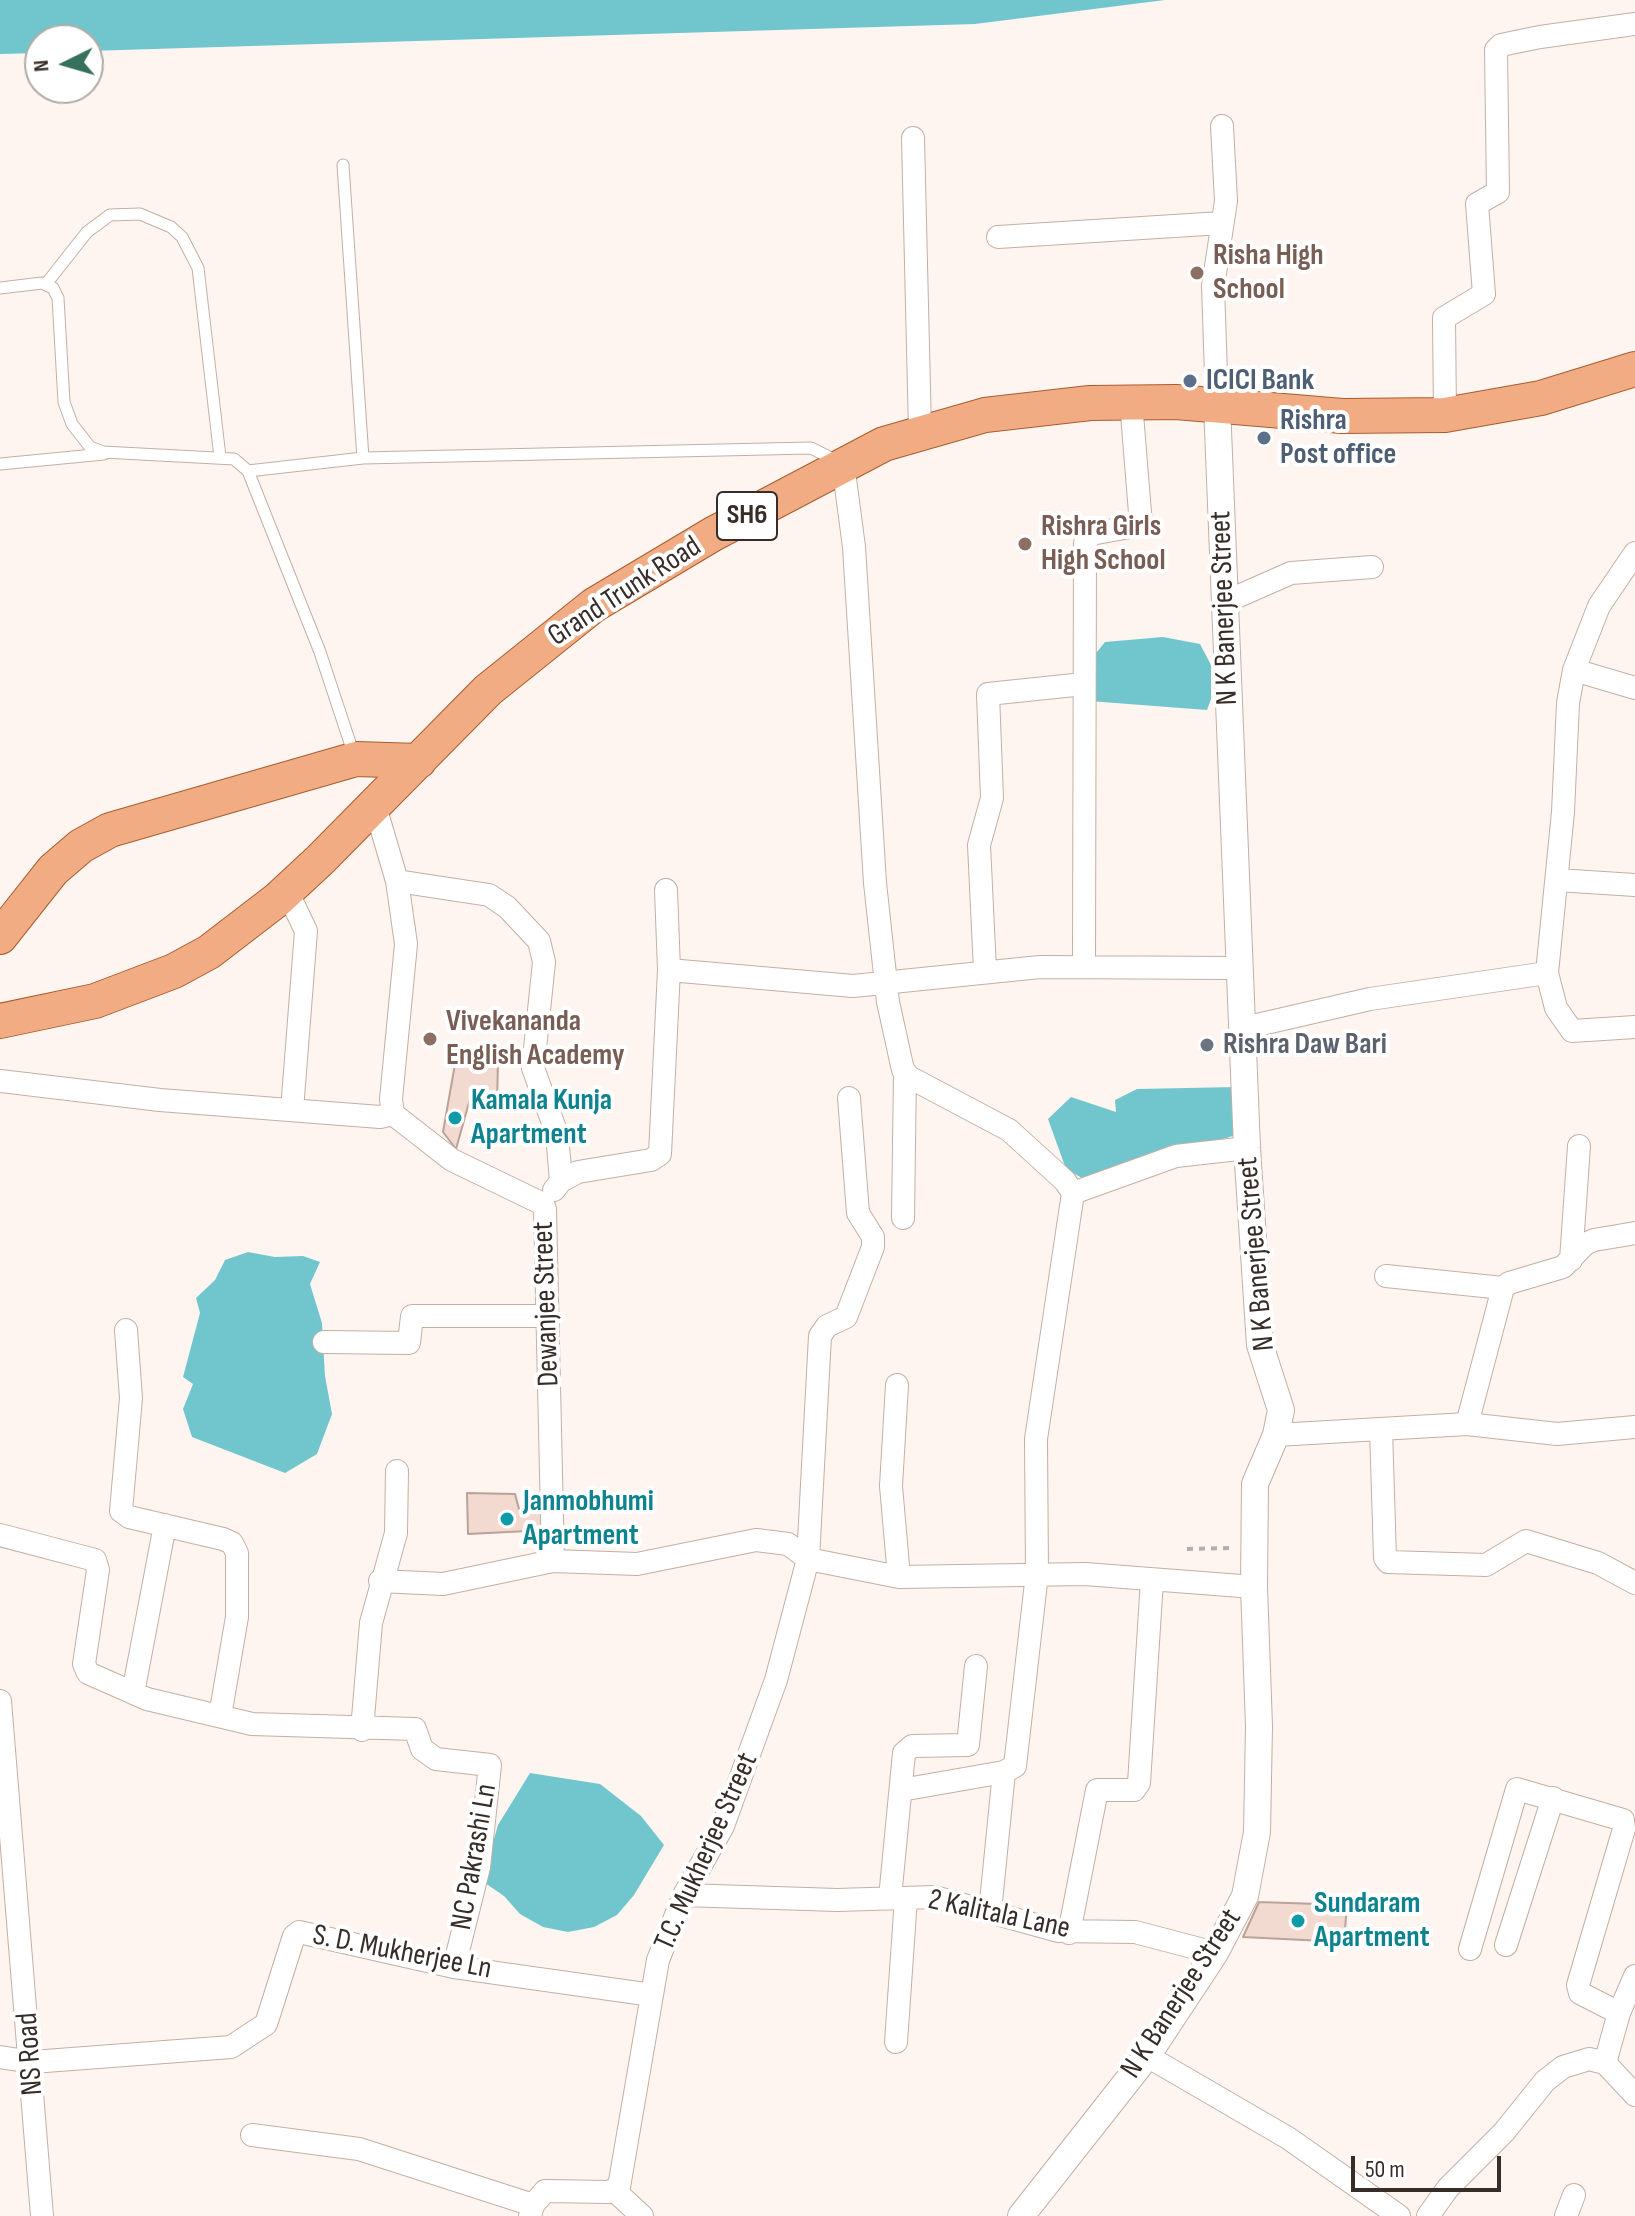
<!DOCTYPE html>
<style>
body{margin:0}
#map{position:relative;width:1635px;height:2216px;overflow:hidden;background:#fef5f0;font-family:"Sofia Sans Condensed",sans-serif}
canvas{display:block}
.north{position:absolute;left:24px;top:24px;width:80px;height:80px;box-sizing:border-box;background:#fff;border:2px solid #afaba9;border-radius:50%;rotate:265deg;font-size:22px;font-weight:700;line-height:32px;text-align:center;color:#362d29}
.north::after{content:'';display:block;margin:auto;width:28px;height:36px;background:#35715c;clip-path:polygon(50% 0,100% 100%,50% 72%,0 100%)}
.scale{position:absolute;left:1351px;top:2156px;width:150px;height:36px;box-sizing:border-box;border:4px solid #362d29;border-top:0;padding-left:10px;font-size:24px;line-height:28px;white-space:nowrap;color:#362d29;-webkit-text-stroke:6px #fff;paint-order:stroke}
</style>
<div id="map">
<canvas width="1635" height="2216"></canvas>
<div class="north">N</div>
<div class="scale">50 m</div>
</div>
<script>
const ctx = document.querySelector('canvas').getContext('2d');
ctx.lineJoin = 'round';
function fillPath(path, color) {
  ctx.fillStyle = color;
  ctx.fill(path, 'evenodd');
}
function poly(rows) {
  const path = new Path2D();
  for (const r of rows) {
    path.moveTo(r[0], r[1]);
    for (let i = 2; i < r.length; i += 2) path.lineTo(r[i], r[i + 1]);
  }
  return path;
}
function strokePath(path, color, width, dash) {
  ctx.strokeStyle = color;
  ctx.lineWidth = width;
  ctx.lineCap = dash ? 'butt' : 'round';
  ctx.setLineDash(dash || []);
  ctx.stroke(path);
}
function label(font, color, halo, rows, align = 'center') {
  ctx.font = font + ' "Sofia Sans Condensed",sans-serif';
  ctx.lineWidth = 8;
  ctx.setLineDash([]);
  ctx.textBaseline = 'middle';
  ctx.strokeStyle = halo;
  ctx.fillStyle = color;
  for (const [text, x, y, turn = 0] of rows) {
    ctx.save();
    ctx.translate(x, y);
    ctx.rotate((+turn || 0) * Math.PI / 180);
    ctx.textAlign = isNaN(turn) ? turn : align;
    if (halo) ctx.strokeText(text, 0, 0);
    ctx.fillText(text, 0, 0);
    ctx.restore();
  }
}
const water = poly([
 [0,0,1165,0,975,24,88,51,88,40,40,40,40,53,0,54],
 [1163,637,1200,644,1211,665,1211,699,1207,710,1089,701,1092,658,1105,642],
 [1236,1087,1242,1133,1089,1182,1066,1169,1048,1119,1071,1097,1116,1112,1115,1100,1137,1089],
 [248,1252,275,1257,303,1256,320,1262,310,1284,322,1323,325,1376,332,1414,317,1454,285,1473,192,1437,183,1409,193,1384,183,1377,200,1313,196,1298,215,1280,225,1260],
 [530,1773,600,1784,641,1816,664,1845,634,1895,617,1915,594,1927,568,1932,543,1927,520,1914,504,1896,482,1881,498,1825]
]);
const building = poly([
 [498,1061,497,1105,470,1099,456,1149,443,1132,455,1064,498,1061],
 [467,1493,515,1494,519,1509,547,1509,548,1530,468,1534,467,1493],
 [1259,1902,1347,1905,1344,1942,1243,1937,1259,1902]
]);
const path = poly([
 [1187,1549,1232,1548]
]);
const service = poly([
 [343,165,363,458],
 [46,284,87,232,110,215,140,214,171,227,182,237,198,268,220,457],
 [0,288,42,283,53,288,58,298,64,402,72,424,90,447,103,452,234,459,248,471,320,652,354,755],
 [0,464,104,454],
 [248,471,363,458,811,448,839,462]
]);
const minor = poly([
 [913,138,920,431],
 [998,237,1222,223],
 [1217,405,1213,286,1226,201,1222,126],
 [1445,415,1444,318,1484,294,1477,204,1498,192,1496,50,1501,45,1540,37,1635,24],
 [843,464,854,547,875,883,888,1002,903,1070,909,1077,1009,1130,1065,1181,1073,1193,1176,1156,1247,1148],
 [1225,602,1291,573,1372,567],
 [1574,670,1635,688],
 [374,803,397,881,406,944,391,1099,393,1114,452,1160,543,1204,545,1209,553,1561],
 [1557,880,1635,885],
 [397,881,489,895,507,907,539,941,544,962,533,1068,557,1134,561,1181],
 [287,891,306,931,292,1110],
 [1084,967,1085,543,1091,534,1141,525,1131,402],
 [669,970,853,986,1040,967,1239,968],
 [985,970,979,845,992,798,988,694,1084,684],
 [1547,973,1556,1008,1572,1031,1635,1027],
 [1244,1028,1370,999,1547,973,1563,812,1568,703,1574,670,1599,606,1635,553],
 [0,1081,160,1100,380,1117,393,1114],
 [554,1190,561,1181,578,1172,651,1160,660,1154,669,970,666,890],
 [903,1218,905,1073],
 [1571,1260,1579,1146],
 [1386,1276,1503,1288],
 [126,1330,131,1398,121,1511,129,1517,223,1539,232,1543,237,1553,237,1617,220,1716],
 [324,1342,409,1343,412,1316,547,1316],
 [897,1385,891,1486,899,1577],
 [1467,1424,1503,1288,1509,1283,1563,1267,1585,1244,1594,1240,1635,1233],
 [1381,1429,1385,1558,1388,1562,1486,1565,1526,1541,1598,1563,1635,1583],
 [1276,1435,1467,1424,1557,1434,1635,1427],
 [0,1535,95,1560,98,1570,84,1664,88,1673,147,1699,252,1724,415,1729,422,1749,436,1759,490,1765,479,1867,454,1967],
 [380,1581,443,1584,553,1561,637,1564,756,1540,788,1544,808,1559,899,1577,1085,1574,1254,1587],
 [133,1693,165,1525],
 [0,1701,42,2216],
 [362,1730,371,1623,396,1533,397,1471],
 [901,1790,1004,1772,1015,1766,1037,1574,1036,1439,1073,1193],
 [684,1895,837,1900,935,1897,1058,1931,1135,1932,1215,1953],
 [890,1898,904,1753,912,1746,968,1745,976,1666],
 [990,1912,1004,1772],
 [1069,1933,1097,1790,1134,1790,1139,1783,1152,1580],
 [1506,1945,1553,1798],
 [1470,1949,1517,1789,1623,1820,1624,1829,1578,1985,1580,1993,1619,2013],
 [896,2042,906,1898],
 [1147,2056,1288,2138,1399,2216],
 [0,2057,32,2062,231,2047,266,2024,294,1936,299,1932,454,1967,652,1995],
 [1605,2063,1619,2013,1635,1976],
 [252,2135,359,2149,533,2205],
 [615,2191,642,2216],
 [530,2216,533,2205,545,2191,609,2192,619,2187,658,1960,684,1895,723,1826,776,1680,808,1559,820,1336,827,1326,846,1317,873,1247,873,1237,858,1213,849,1098],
 [1428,2216,1448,2188,1504,2132,1545,2081,1563,2067,1589,2059,1605,2063,1635,2095],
 [1566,2216,1574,2195]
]);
const tertiary = poly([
 [1021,2216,1147,2056,1215,1953,1245,1896,1257,1832,1259,1726,1254,1587,1255,1484,1276,1435,1281,1410,1260,1345,1247,1148,1217,405]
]);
const primary = poly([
 [0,937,53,870,81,846,110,830,356,759,419,761],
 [0,1021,95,1001,174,971,209,952,278,899,320,860,488,690,594,605,713,534,884,444,985,415,1090,403,1176,402,1342,416,1445,415,1541,398,1635,369]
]);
const markers = [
 [1197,273,8,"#8d6e63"],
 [1190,381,8,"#5c6f8a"],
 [1264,438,8,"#5c6f8a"],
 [1025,544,8,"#8d6e63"],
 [430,1039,8,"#8d6e63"],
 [1207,1045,8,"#6b7280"],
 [455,1118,8,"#0f9aa8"],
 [507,1519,8,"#0f9aa8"],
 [1298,1921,8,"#0f9aa8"]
];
const shields = [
 [747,516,60]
];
const shieldNames = [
 ["SH6",747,516]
];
const educationNames = [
 ["Risha High",1213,256],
 ["School",1213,290],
 ["Rishra Girls",1041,527],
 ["High School",1041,561],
 ["Vivekananda",446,1022],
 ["English Academy",446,1056]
];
const serviceNames = [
 ["ICICI Bank",1206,381],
 ["Rishra",1280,421],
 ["Post office",1280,455]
];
const streetNames = [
 ["Grand Trunk Road",625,592,-33],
 ["N K Banerjee Street",1225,608,-92],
 ["N K Banerjee Street",1257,1254,-95],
 ["Dewanjee Street",547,1304,-92],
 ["T.C. Mukherjee Street",707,1852,-66],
 ["NC Pakrashi Ln",475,1857,-80],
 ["2 Kalitala Lane",999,1915,12],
 ["S. D. Mukherjee Ln",402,1953,11],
 ["N K Banerjee Street",1182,1994,-57],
 ["NS Road",31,2054,-94]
];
const worshipNames = [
 ["Rishra Daw Bari",1223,1045]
];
const cultureNames = [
 ["Kamala Kunja",471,1101],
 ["Apartment",471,1135],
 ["Janmobhumi",523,1502],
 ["Apartment",523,1536],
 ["Sundaram",1314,1904],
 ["Apartment",1314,1938]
];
fillPath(water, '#71c6ce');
fillPath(building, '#f3dad1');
strokePath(building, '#b9a29a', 2);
strokePath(service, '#c4afa2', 13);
strokePath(minor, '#c4afa2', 24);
strokePath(tertiary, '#c4afa2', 28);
strokePath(primary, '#aa5c2e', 36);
strokePath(path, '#b7aeaa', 4, [6, 6]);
strokePath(service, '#fff', 11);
strokePath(minor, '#fff', 22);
strokePath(tertiary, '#fff', 26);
strokePath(primary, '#f2ac83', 34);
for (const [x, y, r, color] of markers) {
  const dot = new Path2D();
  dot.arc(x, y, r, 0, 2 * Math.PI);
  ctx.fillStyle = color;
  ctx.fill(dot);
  strokePath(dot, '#fff', 3);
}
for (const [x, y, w] of shields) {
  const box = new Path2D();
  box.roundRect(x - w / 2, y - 24, w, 48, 6);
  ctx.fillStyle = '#fff';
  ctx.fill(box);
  strokePath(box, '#362d29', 2);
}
label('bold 28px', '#362d29', null, shieldNames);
label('bold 30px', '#785e54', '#fff', educationNames, 'left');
label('bold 30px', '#4e5e75', '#fff', serviceNames, 'left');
label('30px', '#362d29', '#fff', streetNames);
label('bold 30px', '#5b616d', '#fff', worshipNames, 'left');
label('bold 30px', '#0d838f', '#fff', cultureNames, 'left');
</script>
